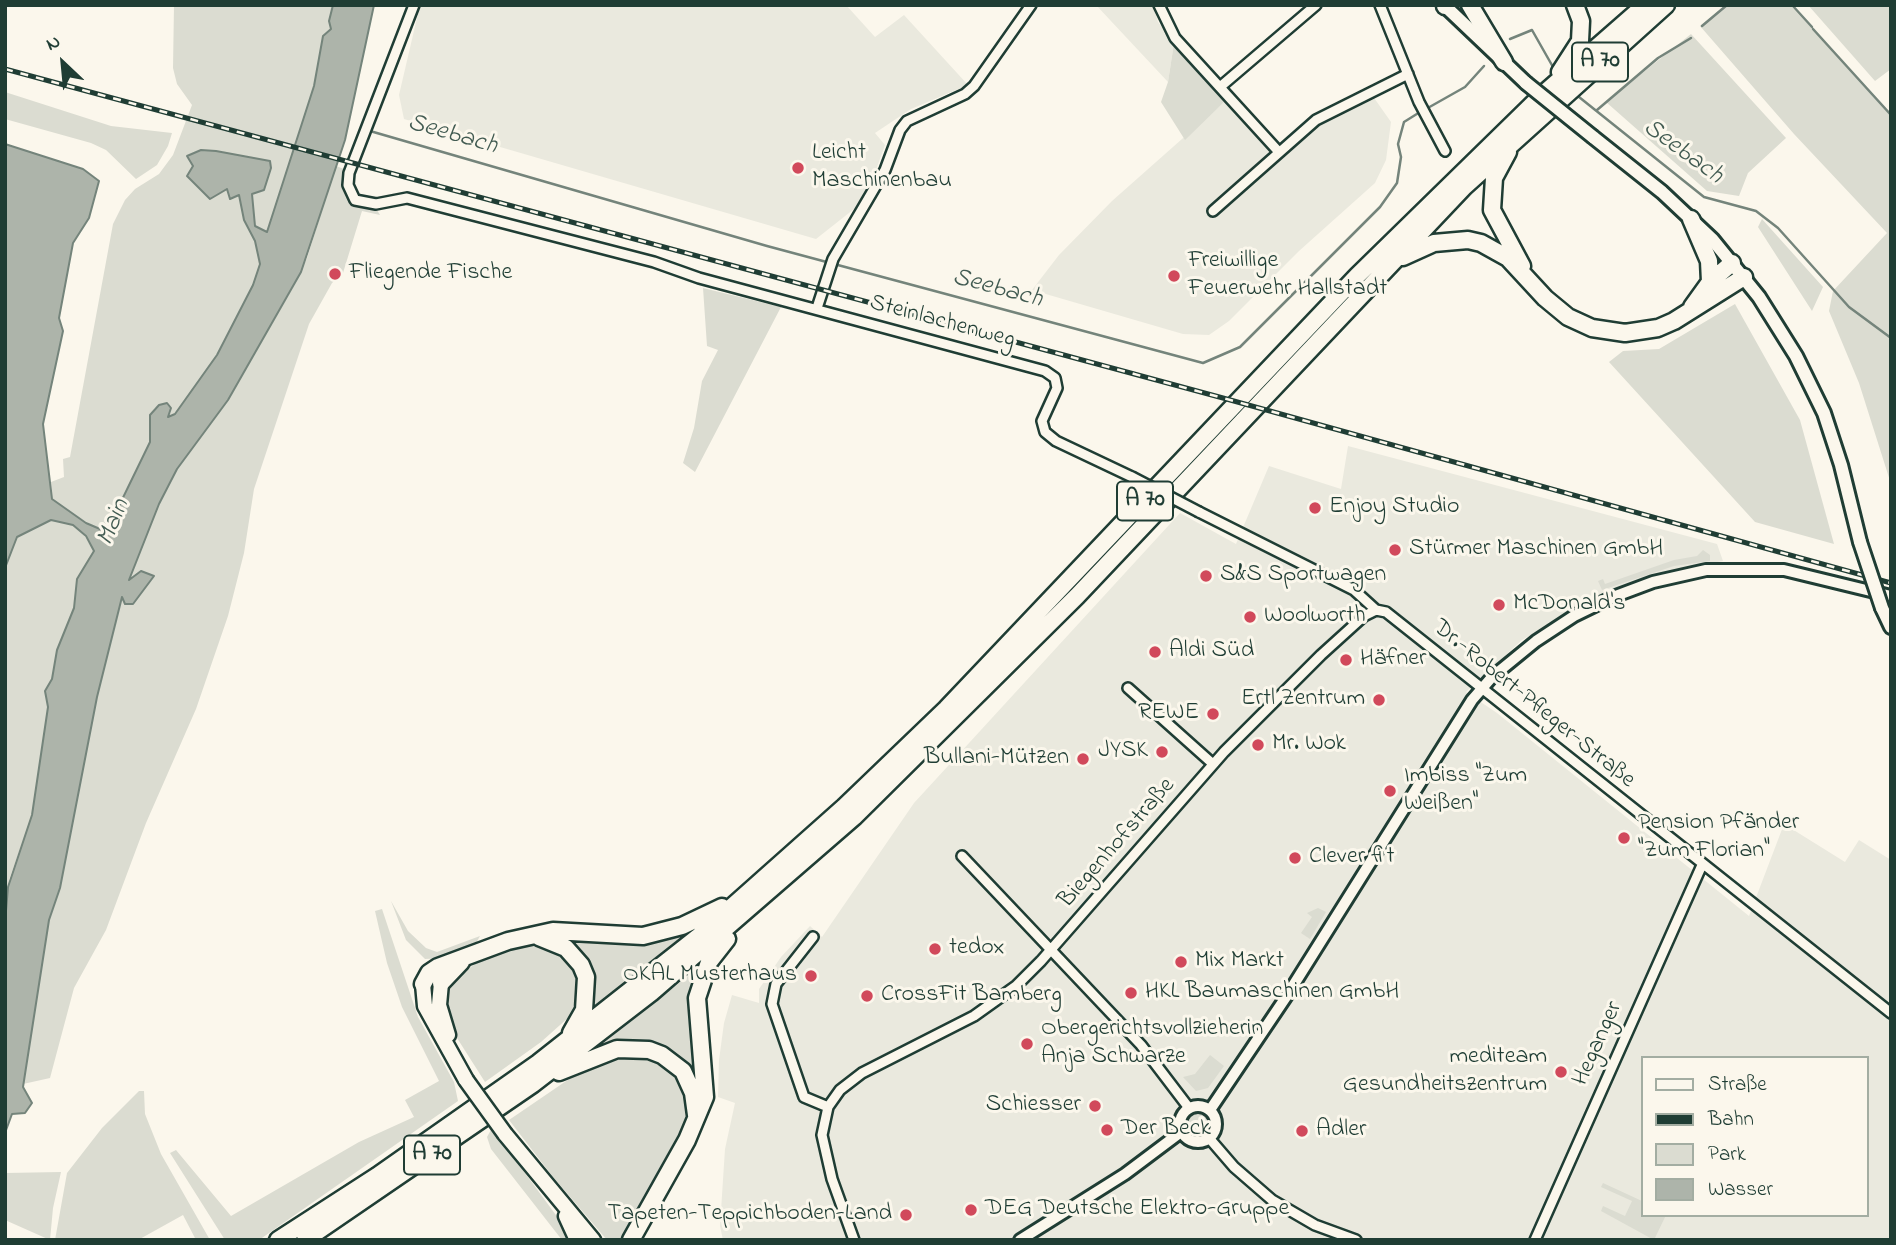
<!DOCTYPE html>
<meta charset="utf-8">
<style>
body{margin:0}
#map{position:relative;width:1896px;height:1245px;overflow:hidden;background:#fbf7ec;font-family:"Indie Flower",sans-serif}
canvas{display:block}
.frame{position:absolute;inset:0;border:7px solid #1f3d34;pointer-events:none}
.legend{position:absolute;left:1641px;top:1056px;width:228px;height:161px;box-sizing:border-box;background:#fbf7ec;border:2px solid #a3ada2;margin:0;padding:9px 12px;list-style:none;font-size:21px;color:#1f3d34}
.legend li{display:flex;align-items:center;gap:14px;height:35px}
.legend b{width:35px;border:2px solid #a3ada2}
.north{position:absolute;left:28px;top:28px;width:70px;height:70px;-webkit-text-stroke:5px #fbf7ec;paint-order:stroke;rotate:334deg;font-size:19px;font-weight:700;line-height:28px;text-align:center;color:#1f3d34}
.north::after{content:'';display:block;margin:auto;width:24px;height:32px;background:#1f3d34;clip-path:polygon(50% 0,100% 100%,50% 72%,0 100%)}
</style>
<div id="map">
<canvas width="1896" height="1245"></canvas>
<div class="frame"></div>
<ul class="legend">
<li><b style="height:9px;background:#fbf7ec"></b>Straße</li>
<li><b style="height:9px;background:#1f3d34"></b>Bahn</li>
<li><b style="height:19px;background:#dbdcd1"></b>Park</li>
<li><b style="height:19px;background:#adb4aa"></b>Wasser</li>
</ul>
<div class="north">N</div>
</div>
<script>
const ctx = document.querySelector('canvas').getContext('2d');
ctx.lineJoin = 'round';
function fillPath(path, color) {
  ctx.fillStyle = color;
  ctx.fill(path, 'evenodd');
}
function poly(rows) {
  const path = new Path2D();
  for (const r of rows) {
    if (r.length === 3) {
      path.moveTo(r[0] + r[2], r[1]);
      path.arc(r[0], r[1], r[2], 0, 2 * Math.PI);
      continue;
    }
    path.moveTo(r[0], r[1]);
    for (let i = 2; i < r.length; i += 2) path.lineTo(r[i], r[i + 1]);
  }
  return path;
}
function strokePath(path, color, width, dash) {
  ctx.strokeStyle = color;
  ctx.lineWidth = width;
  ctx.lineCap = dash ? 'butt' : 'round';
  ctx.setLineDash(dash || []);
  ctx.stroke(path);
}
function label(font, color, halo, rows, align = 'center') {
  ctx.font = font + ' "Indie Flower",sans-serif';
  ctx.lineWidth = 6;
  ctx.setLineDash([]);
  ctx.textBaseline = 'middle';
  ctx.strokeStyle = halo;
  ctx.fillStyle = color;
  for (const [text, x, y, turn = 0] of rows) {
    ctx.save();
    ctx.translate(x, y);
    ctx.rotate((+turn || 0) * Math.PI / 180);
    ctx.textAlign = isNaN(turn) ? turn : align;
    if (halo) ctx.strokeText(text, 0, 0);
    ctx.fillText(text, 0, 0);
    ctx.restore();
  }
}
const built = poly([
 [420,5,846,5,875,37,904,15,968,85,911,109,875,133,885,145,872,181,854,209,816,239,404,119,399,95],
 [1096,5,1153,5,1158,22,1174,43,1168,82],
 [1372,95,1391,122,1386,160,1375,183,1299,251,1229,321,1209,335,1183,334,1032,290,1059,255,1112,201,1226,100,1278,158,1322,121],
 [1348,446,1717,544,1723,561,1680,569,1626,584,1600,595,1522,640,1466,692,1497,713,1749,916,1784,824,1845,862,1859,840,1891,860,1891,1240,723,1240,720,1226,725,1149,735,1103,718,1097,719,1060,724,1023,732,995,759,1003,759,989,781,957,810,926,822,937,914,803,1180,513,1236,544,1269,466,1341,489],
 [1642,1058,1866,1058,1866,1215,1642,1215]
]);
const green = poly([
 [174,5,333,5,329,21,331,29,323,36,314,86,267,232,255,226,252,194,239,157,216,151,230,199,239,195,243,200,244,220,255,241,260,264,253,285,217,355,174,417,168,417,171,411,155,408,150,415,150,442,116,512,98,529,56,504,52,499,51,482,64,477,63,459,70,457,113,224,125,200,135,189,159,174,173,155,192,105,177,84,173,68],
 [1726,5,1790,5,1891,113,1891,484,1859,383,1829,311,1833,291,1887,233,1794,134,1700,26],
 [1808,5,1891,5,1891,69,1875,81],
 [1691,34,1786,138,1748,173,1739,196,1707,191,1606,102],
 [1174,43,1226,100,1185,140,1161,102,1168,82],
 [5,92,111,126,172,133,168,146,157,165,136,179,106,150,91,143,5,119],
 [336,166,344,169,342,182,348,196,377,210,380,215,362,211,343,273,332,283,309,324,254,489,244,553,228,616,196,709,146,823,106,930,74,988,50,1078,23,1084,49,920,60,888,97,697,123,595,159,504,177,469,228,400,292,289,307,258],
 [1762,219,1823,287,1812,311,1758,227],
 [703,288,781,307,695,472,683,463,694,428,702,381,718,350,707,346],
 [1735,304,1800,420,1834,544,1755,522,1609,362,1623,351,1659,349],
 [58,520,73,525,82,532,94,551,77,579,74,608,57,650,52,679,45,691,48,707,32,815,9,880,5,923,5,568,17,537,50,521],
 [1703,550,1710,555,1710,561,1674,566,1602,590,1598,581,1603,579,1605,584,1674,560,1697,556],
 [391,901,408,931,426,948,437,952,480,936,475,945,446,958,425,959,406,940],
 [1318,908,1326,912,1310,939,1301,933,1312,917,1307,913],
 [382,909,418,1017,454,1082,458,1101,259,1240,225,1240,170,1153,176,1150,231,1216,359,1142,414,1117,405,1100,439,1081,402,1007,387,963,375,911],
 [697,926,587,1014,590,994,555,934],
 [529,943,544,944,569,959,578,985,576,1000,569,1017,541,1042,485,1082,457,1038,449,1016,448,991,457,976,489,955],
 [698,968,690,993,688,1016,699,1089,686,1065,670,1051,652,1043,601,1045],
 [1210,1055,1224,1066,1208,1088,1196,1091,1183,1077,1195,1074],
 [626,1057,652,1060,667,1069,681,1085,687,1104,685,1122,620,1240,607,1240,553,1177,509,1120,572,1077,598,1064],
 [139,1091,144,1091,145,1114,161,1154,210,1240,196,1240,183,1215,138,1240,55,1240,67,1173,102,1128],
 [1197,1124,12],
 [492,1128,561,1222,569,1240,562,1240,491,1149,487,1137],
 [61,1172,53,1208,50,1240,5,1220,5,1173],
 [1603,1183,1642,1201,1642,1215,1666,1215,1654,1240,1601,1211,1603,1206,1625,1216,1632,1201,1601,1187]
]);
const water = poly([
 [333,5,374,5,345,140,301,272,228,400,177,469,159,504,129,580,141,571,154,576,133,604,125,604,122,597,97,697,60,888,49,920,23,1087,32,1103,25,1113,12,1114,5,1133,5,923,8,887,32,815,48,707,45,691,52,679,57,650,74,608,77,579,94,551,86,536,73,525,51,520,17,537,5,568,5,144,83,169,99,181,89,218,73,243,59,318,63,331,43,424,52,499,86,523,100,529,116,512,150,442,150,415,159,405,167,403,171,408,168,417,175,414,217,355,253,285,260,264,255,241,244,220,239,195,230,199,227,189,210,199,187,176,193,166,187,156,201,150,216,151,270,161,271,168,264,190,252,194,255,226,267,232,314,86,323,36,331,29,329,21,333,5]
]);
const stream = poly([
 [1792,5,1812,27],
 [1702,26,1727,5],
 [1813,29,1891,115],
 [1510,39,1532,30,1553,67],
 [1579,97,1704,197,1756,211,1778,228,1849,307,1891,338],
 [1426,109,1465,87,1484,66],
 [1597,110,1658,58,1691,38],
 [370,131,767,246,1203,363,1240,347,1380,207,1397,183,1401,157,1398,144,1404,122,1420,112]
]);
const minor = poly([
 [414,5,349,173,348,185,355,200,376,204,407,198,654,262,699,278,1045,371,1055,378,1057,388,1042,421,1045,432,1056,441,1132,477],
 [1159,5,1175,38,1278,151],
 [1380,5,1419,102,1445,151],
 [1220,87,1316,5],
 [1213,211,1316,120,1408,74],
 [817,308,833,259,885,170,900,130,907,121,965,94,974,86,1031,5],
 [1199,512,1354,590,1376,610,1386,612,1891,1013],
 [1128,688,1213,764],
 [962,856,1141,1045,1189,1108],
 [813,937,776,984,772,1004,804,1097,828,1107],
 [1209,1138,1234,1167,1272,1200,1315,1225,1356,1240],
 [854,1240,832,1179,822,1135,828,1107,840,1090,862,1073,974,1016,1016,986,1041,961,1224,752,1321,655,1364,616,1376,610],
 [1535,1240,1702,865]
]);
const tertiary = poly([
 [1198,1124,18],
 [1210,1110,1286,997,1472,700,1492,677,1536,641,1574,616,1613,597,1653,582,1706,570,1784,570,1891,596],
 [1020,1240,1125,1174,1181,1132]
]);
const secondary = poly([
 [1444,5,1526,83],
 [1593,137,1662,192,1712,239,1759,297,1796,356,1824,413,1841,465,1860,542],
 [1882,608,1891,627]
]);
const primary = poly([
 [441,983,439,1005,448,1035],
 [423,984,425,1006,466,1080],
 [505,1134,593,1240],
 [566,1216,577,1240]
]);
const motorway = poly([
 [1470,5,1504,62],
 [1445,6,1445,5],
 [1560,72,1580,41,1581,21,1575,5],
 [1508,152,1494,178,1492,210,1522,266],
 [1691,219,1709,261,1710,282],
 [1403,257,1434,243,1468,240,1481,243,1508,258,1545,298,1568,317,1592,328,1625,333,1658,328,1674,321,1744,277],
 [1692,307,1710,282,1732,263],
 [539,937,566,948,581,965,586,977,584,1010,571,1033],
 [441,983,461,962],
 [423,984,429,973,438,967,508,941,553,931,643,936,682,926,722,907],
 [559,1072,617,1049,649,1050,662,1055,683,1071,693,1093,696,1115],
 [278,1240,377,1176,538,1063,699,936,844,807,946,709,1357,276,1541,96,1645,5],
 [305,1240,533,1084,651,993,854,817,1077,596,1464,187,1666,5],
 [631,1240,687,1140,705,1097,697,998,709,962,727,939]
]);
const rail = poly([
 [5,69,1223,398,1891,583]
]);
const minorBridge = poly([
 [1132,477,1199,512]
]);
const secondaryBridge = poly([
 [1526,83,1593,137],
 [1860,542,1882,608]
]);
const primaryBridge = poly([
 [466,1080,505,1134]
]);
const markers = [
 [798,168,7,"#d1495b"],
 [335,274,7,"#d1495b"],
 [1174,276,7,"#d1495b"],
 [1315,508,7,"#d1495b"],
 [1395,550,7,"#d1495b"],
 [1206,576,7,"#d1495b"],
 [1499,605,7,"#d1495b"],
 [1250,617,7,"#d1495b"],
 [1155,652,7,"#d1495b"],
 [1346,660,7,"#d1495b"],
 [1379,700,7,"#d1495b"],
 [1213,714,7,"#d1495b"],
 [1258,745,7,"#d1495b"],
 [1162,752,7,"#d1495b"],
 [1083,759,7,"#d1495b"],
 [1390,791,7,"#d1495b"],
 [1624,838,7,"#d1495b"],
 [1295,858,7,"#d1495b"],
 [935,949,7,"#d1495b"],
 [1181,962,7,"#d1495b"],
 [811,976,7,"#d1495b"],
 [1131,993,7,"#d1495b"],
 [867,996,7,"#d1495b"],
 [1027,1044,7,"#d1495b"],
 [1561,1072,7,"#d1495b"],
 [1095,1106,7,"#d1495b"],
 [1107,1130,7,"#d1495b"],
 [1302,1131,7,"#d1495b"],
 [971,1210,7,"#d1495b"],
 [906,1215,7,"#d1495b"]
];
const shields = [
 [1600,62,56],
 [1145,501,56],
 [432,1155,56]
];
const shieldNames = [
 ["A 70",1600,62],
 ["A 70",1145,501],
 ["A 70",432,1155]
];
const poiNames = [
 ["Leicht",812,154],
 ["Maschinenbau",812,182],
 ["Freiwillige",1188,262],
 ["Feuerwehr Hallstadt",1188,290],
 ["Fliegende Fische",349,274],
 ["Enjoy Studio",1329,508],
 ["Stürmer Maschinen GmbH",1409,550],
 ["S&S Sportwagen",1220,576],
 ["McDonald's",1513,605],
 ["Woolworth",1264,617],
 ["Aldi Süd",1169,652],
 ["Häfner",1360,660],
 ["Ertl Zentrum",1365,700,"right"],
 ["REWE",1199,714,"right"],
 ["Mr. Wok",1272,745],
 ["JYSK",1148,752,"right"],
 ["Bullani-Mützen",1069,759,"right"],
 ["Imbiss \"Zum",1404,777],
 ["Weißen\"",1404,805],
 ["Pension Pfänder",1638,824],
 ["\"Zum Florian\"",1638,852],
 ["Clever fit",1309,858],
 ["tedox",949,949],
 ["Mix Markt",1195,962],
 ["OKAL Musterhaus",797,976,"right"],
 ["HKL Baumaschinen GmbH",1145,993],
 ["CrossFit Bamberg",881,996],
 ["Obergerichtsvollzieherin",1041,1030],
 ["Anja Schwarze",1041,1058],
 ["mediteam",1547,1058,"right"],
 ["Gesundheitszentrum",1547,1086,"right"],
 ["Schiesser",1081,1106,"right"],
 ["Der Beck",1121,1130],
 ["Adler",1316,1131],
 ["DEG Deutsche Elektro-Gruppe",985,1210],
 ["Tapeten-Teppichboden-Land",892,1215,"right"]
];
const streetNames = [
 ["Steinlachenweg",942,323,15],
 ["Dr.-Robert-Pfleger-Straße",1533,705,39],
 ["Biegenhofstraße",1118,844,-49],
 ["Heganger",1599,1044,-66]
];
const waterNames = [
 ["Seebach",452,136,16],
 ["Seebach",1682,153,36],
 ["Seebach",997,290,15],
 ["Main",115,523,-68]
];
fillPath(built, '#eae9de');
fillPath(green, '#dbdcd1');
fillPath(water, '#adb4aa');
strokePath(water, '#74847b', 2);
strokePath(stream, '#74847b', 2.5);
strokePath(minor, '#1f3d34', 14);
strokePath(tertiary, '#1f3d34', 16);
strokePath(secondary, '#1f3d34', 18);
strokePath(primary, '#1f3d34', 19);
strokePath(motorway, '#1f3d34', 21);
strokePath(minor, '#fbf7ec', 9);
strokePath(tertiary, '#fbf7ec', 10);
strokePath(secondary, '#fbf7ec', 12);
strokePath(primary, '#fbf7ec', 14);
strokePath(motorway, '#fbf7ec', 16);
strokePath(rail, '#1f3d34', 5);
strokePath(rail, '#fbf7ec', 2.5, [8]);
strokePath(minorBridge, '#1f3d34', 14, []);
strokePath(secondaryBridge, '#1f3d34', 18, []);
strokePath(primaryBridge, '#1f3d34', 19, []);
strokePath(minorBridge, '#fbf7ec', 9);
strokePath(secondaryBridge, '#fbf7ec', 12);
strokePath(primaryBridge, '#fbf7ec', 14);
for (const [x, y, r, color] of markers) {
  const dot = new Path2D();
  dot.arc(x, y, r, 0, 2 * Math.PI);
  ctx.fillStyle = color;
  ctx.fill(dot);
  strokePath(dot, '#fbf7ec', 2.5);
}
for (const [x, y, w] of shields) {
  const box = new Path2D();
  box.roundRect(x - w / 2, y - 19.5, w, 39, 5);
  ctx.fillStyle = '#fbf7ec';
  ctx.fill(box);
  strokePath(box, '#1f3d34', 2);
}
label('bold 23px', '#1f3d34', null, shieldNames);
label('24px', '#1f3d34', '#fbf7ec', poiNames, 'left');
label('24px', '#1f3d34', '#fbf7ec', streetNames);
label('italic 26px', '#425b52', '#fbf7ec', waterNames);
</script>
